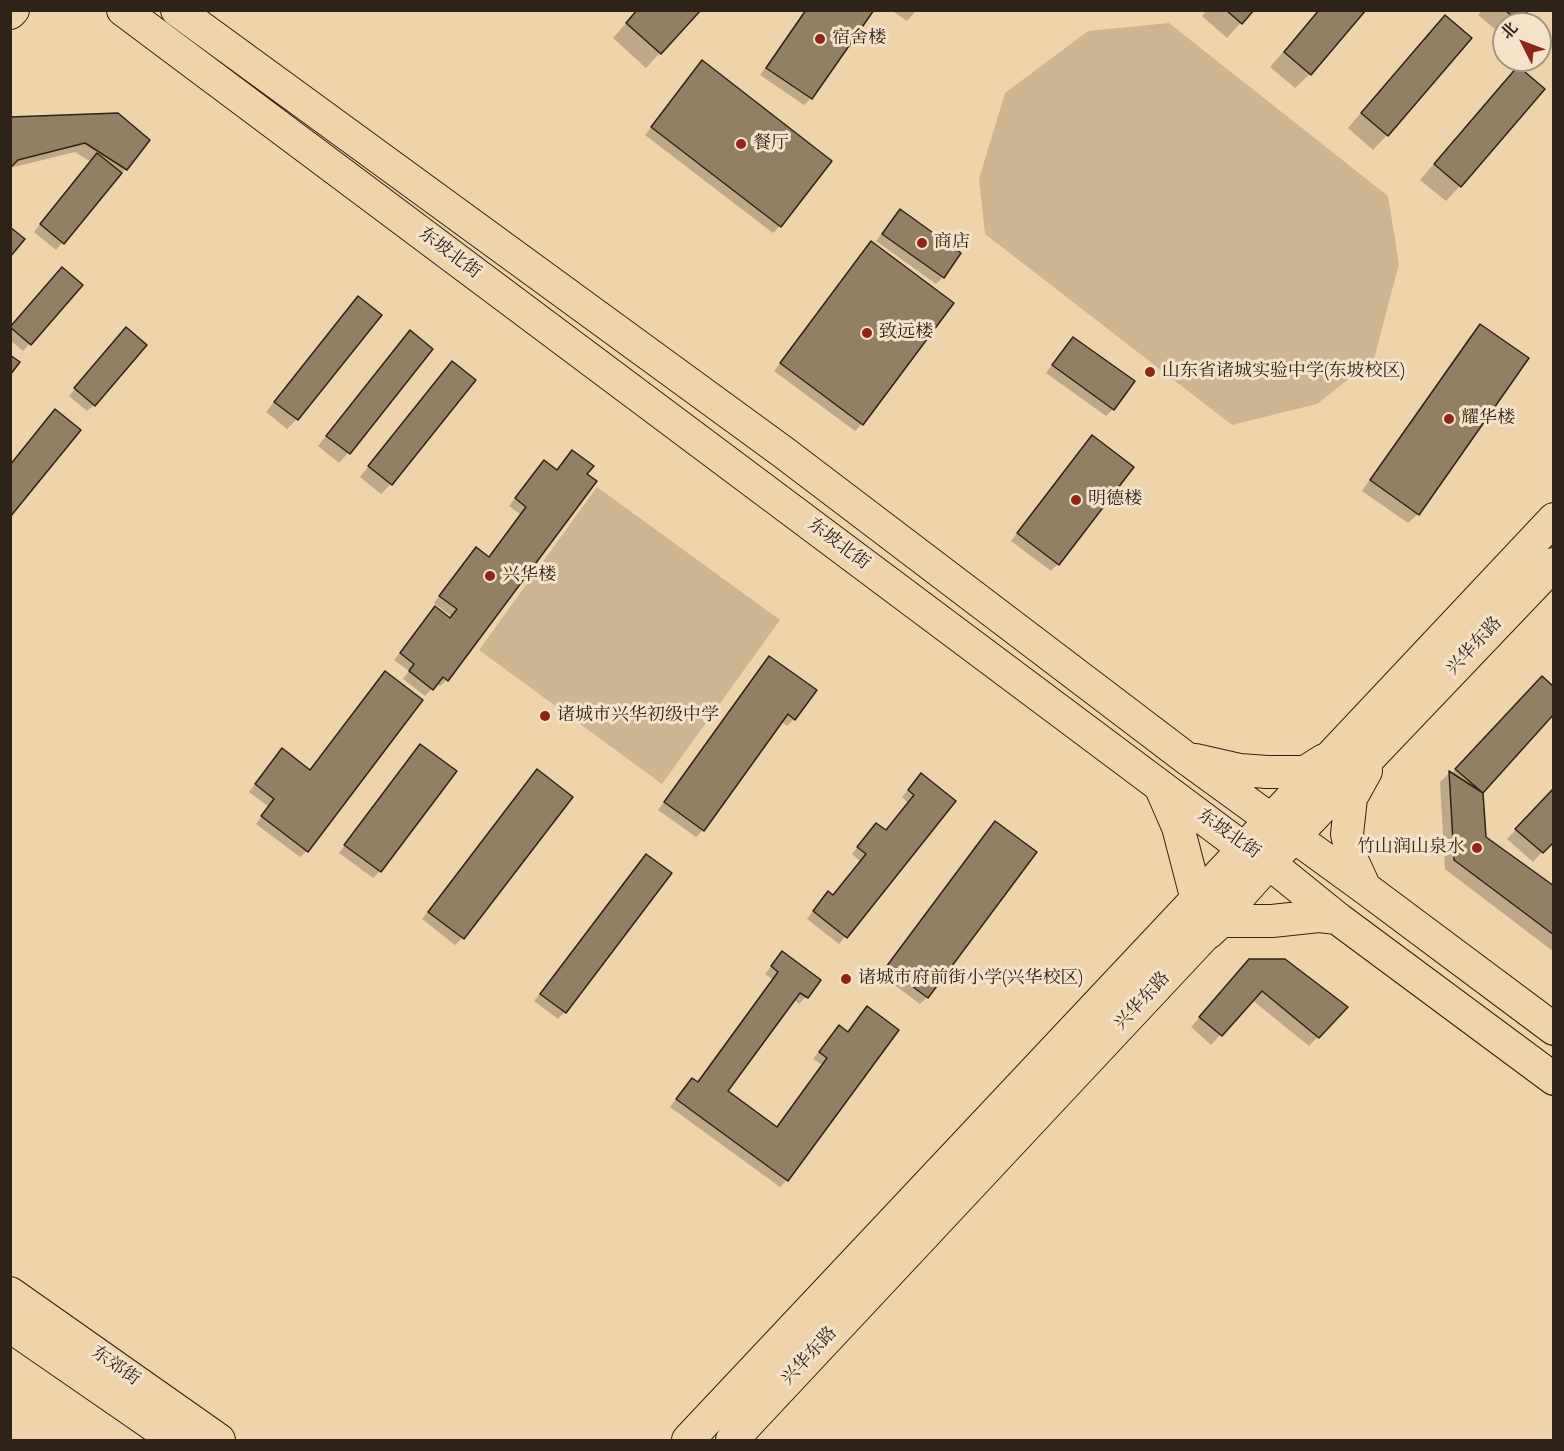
<!DOCTYPE html>
<meta charset="utf-8">
<style>
body{margin:0}
#map{position:relative;width:1564px;height:1451px;overflow:hidden;background:#efd3aa;font-family:"IM FELL English","Noto Serif SC",serif}
canvas{display:block}
.frame{position:absolute;inset:0;border:12px solid #2f2317;pointer-events:none}
.north{position:absolute;left:1492px;top:12px;width:60px;height:60px;box-sizing:border-box;background:#f5e2c8;border:2px solid #a69681;border-radius:50%;rotate:312deg;font-size:16px;font-weight:700;line-height:24px;text-align:center;color:#2f2317}
.north::after{content:'';display:block;margin:auto;width:21px;height:27px;background:#8f2418;clip-path:polygon(50% 0,100% 100%,50% 72%,0 100%)}
</style>
<div id="map">
<canvas width="1564" height="1451"></canvas>
<div class="frame"></div>
<div class="north">北</div>
</div>
<script>
const ctx = document.querySelector('canvas').getContext('2d');
ctx.lineJoin = 'round';
function fillPath(path, color) {
  ctx.fillStyle = color;
  ctx.fill(path, 'evenodd');
}
function poly(rows) {
  const path = new Path2D();
  for (const r of rows) {
    path.moveTo(r[0], r[1]);
    for (let i = 2; i < r.length; i += 2) path.lineTo(r[i], r[i + 1]);
  }
  return path;
}
function strokePath(path, color, width, dash) {
  ctx.strokeStyle = color;
  ctx.lineWidth = width;
  ctx.lineCap = dash ? 'butt' : 'round';
  ctx.setLineDash(dash || []);
  ctx.stroke(path);
}
function label(font, color, halo, rows, align = 'center') {
  ctx.font = font + ' "IM FELL English","Noto Serif SC",serif';
  ctx.lineWidth = 6;
  ctx.setLineDash([]);
  ctx.textBaseline = 'middle';
  ctx.strokeStyle = halo;
  ctx.fillStyle = color;
  for (const [text, x, y, turn = 0] of rows) {
    ctx.save();
    ctx.translate(x, y);
    ctx.rotate((+turn || 0) * Math.PI / 180);
    ctx.textAlign = isNaN(turn) ? turn : align;
    if (halo) ctx.strokeText(text, 0, 0);
    ctx.fillText(text, 0, 0);
    ctx.restore();
  }
}
const green = poly([
 [1169,23,1388,196,1399,264,1374,359,1317,404,1232,425,985,234,979,179,1005,93,1088,31],
 [597,487,780,620,662,784,479,650]
]);
const shadow = poly([
 [638,10,660,53,646,68,613,38],
 [805,10,872,10,811,98,804,105,760,75],
 [891,10,917,10,907,21],
 [1207,10,1252,10,1227,38,1202,16],
 [1319,10,1364,10,1310,74,1295,88,1270,67],
 [1482,10,1527,10,1515,24,1504,24,1503,36,1478,15],
 [1445,17,1387,135,1373,150,1348,128,1431,31],
 [1518,68,1543,89,1460,186,1446,201,1420,180,1503,82],
 [695,69,830,161,780,226,773,233,645,135],
 [117,115,126,169,116,178,56,250,34,232,91,162,75,152,10,168,10,119],
 [900,211,943,277,936,284,876,241,893,218],
 [865,250,862,424,855,431,774,371],
 [55,276,81,285,23,351,10,340,10,328],
 [349,308,380,315,297,419,287,429,266,412],
 [1480,326,1418,514,1408,523,1362,491,1470,336],
 [410,332,431,349,348,453,339,463,318,446,400,342],
 [119,336,94,405,87,411,69,396],
 [1073,339,1113,409,1106,416,1046,373,1066,345],
 [452,363,474,380,391,484,381,494,360,477,443,373],
 [1086,444,1132,467,1058,564,1051,571,1011,541],
 [572,452,585,475,436,673,446,681,440,686,436,684,425,696,403,679,409,671,394,660,428,615,435,608,449,619,451,616,434,603,469,556,476,549,488,558,520,514,509,506,537,469,544,462,556,471],
 [769,658,794,719,787,726,781,721,703,830,696,837,658,810,762,665],
 [1532,687,1554,712,1481,792,1484,837,1554,888,1554,952,1445,869,1440,782,1449,773,1451,774],
 [420,746,455,771,380,871,373,878,339,853,413,753],
 [275,757,307,851,300,857,256,824,269,807,249,792],
 [921,775,954,801,839,944,807,919,821,900,832,897,860,861,852,854,870,832,885,832,908,803,902,797],
 [530,778,571,797,462,938,455,945,422,919],
 [1554,790,1542,852,1533,862,1507,839],
 [995,823,927,997,920,1004,881,975,988,830],
 [646,855,565,1012,558,1019,534,1001,639,862],
 [782,953,806,997,799,1004,794,999,726,1092,776,1128,822,1065,813,1059,832,1034,839,1027,847,1033,867,1008,787,1180,780,1187,670,1107,685,1087,696,1083,772,979,765,974],
 [1240,971,1346,1008,1309,1046,1252,1000,1211,1045,1191,1027]
]);
const building = poly([
 [637,10,701,10,661,54,626,23,637,10],
 [806,10,874,10,812,99,766,68,806,10],
 [1226,10,1254,10,1242,24,1226,10],
 [1319,10,1366,10,1311,75,1284,52,1319,10],
 [1505,10,1529,10,1519,22,1505,10],
 [1445,15,1472,38,1388,136,1361,113,1445,15],
 [702,60,832,161,781,227,651,127,702,60],
 [1518,66,1545,89,1461,187,1434,164,1518,66],
 [118,113,150,140,127,170,85,143,18,160,10,168,10,117,118,113],
 [97,153,122,173,64,244,40,224,97,153],
 [900,209,961,253,944,278,882,234,900,209],
 [10,227,25,239,10,257,10,227],
 [871,241,954,303,863,425,780,363,871,241],
 [62,267,83,285,31,345,10,327,62,267],
 [358,296,382,315,298,420,274,402,358,296],
 [1480,324,1529,358,1419,515,1370,480,1480,324],
 [126,327,147,345,95,406,74,388,126,327],
 [410,330,433,349,350,454,326,436,410,330],
 [1073,337,1135,381,1114,410,1052,365,1073,337],
 [10,355,20,362,10,375,10,355],
 [452,361,476,380,392,485,368,466,452,361],
 [55,409,81,430,10,517,10,465,55,409],
 [1092,435,1134,467,1059,565,1017,533,1092,435],
 [572,450,594,466,587,474,597,481,448,681,443,677,433,690,409,671,414,664,400,653,435,606,450,618,457,609,439,596,476,547,489,557,526,507,515,498,544,460,557,470,572,450],
 [769,656,817,690,795,720,788,714,704,831,664,802,769,656],
 [385,671,423,700,308,852,261,816,274,799,255,784,282,748,310,770,385,671],
 [1542,676,1554,687,1554,714,1483,793,1455,769,1542,676],
 [420,744,457,771,381,872,344,845,420,744],
 [537,769,573,797,464,939,428,912,537,769],
 [1449,771,1483,793,1486,837,1554,886,1554,935,1454,860,1449,771],
 [921,773,956,801,847,938,813,911,828,891,833,895,866,854,857,847,876,823,886,830,914,795,908,790,921,773],
 [1554,788,1554,842,1543,853,1515,829,1554,788],
 [995,821,1037,852,928,998,886,967,995,821],
 [646,854,672,873,566,1013,540,994,646,854],
 [782,951,821,980,808,998,800,993,728,1091,777,1127,827,1058,819,1052,839,1025,848,1032,867,1006,899,1030,788,1181,676,1099,692,1078,698,1082,778,972,771,966,782,951],
 [1249,959,1285,959,1348,1007,1319,1038,1262,991,1222,1036,1199,1017,1249,959]
]);
const major = poly([
 [123,10,1243,848,1269,863,1337,918,1554,1079],
 [177,10,783,452,1186,758,1365,888,1554,1029],
 [10,13,13,10],
 [1196,760,1240,770,1267,772,1305,772,1324,760],
 [1161,788,1178,827,1197,900],
 [1365,888,1353,862,1347,834,1351,798,1366,771],
 [1208,933,1221,921,1272,921,1319,916,1337,918],
 [10,1293,219,1440],
 [10,1326,175,1440],
 [688,1440,1554,519],
 [732,1440,1201,939,1269,863,1554,564]
]);
const markers = [
 [820,39,6,"#8f2418"],
 [741,144,6,"#8f2418"],
 [922,243,6,"#8f2418"],
 [867,333,6,"#8f2418"],
 [1150,372,6,"#8f2418"],
 [1449,419,6,"#8f2418"],
 [1076,500,6,"#8f2418"],
 [490,576,6,"#8f2418"],
 [545,716,6,"#8f2418"],
 [1477,848,6,"#8f2418"],
 [846,979,6,"#8f2418"]
];
const poiNames = [
 ["宿舍楼",832,39],
 ["餐厅",753,144],
 ["商店",934,243],
 ["致远楼",879,333],
 ["山东省诸城实验中学(东坡校区)",1162,372],
 ["耀华楼",1461,419],
 ["明德楼",1088,500],
 ["兴华楼",502,576],
 ["诸城市兴华初级中学",557,716],
 ["竹山润山泉水",1465,848,"right"],
 ["诸城市府前街小学(兴华校区)",858,979]
];
const streetNames = [
 ["东坡北街",449,254,37],
 ["东坡北街",838,545,37],
 ["兴华东路",1475,647,-47],
 ["东坡北街",1228,835,35],
 ["兴华东路",1143,1002,-47],
 ["兴华东路",810,1357,-47],
 ["东郊街",115,1367,35]
];
fillPath(green, '#ceb591');
fillPath(shadow, '#0003');
fillPath(building, '#937f63');
strokePath(building, '#2f2317', 1.5);
strokePath(major, '#2f2317', 34);
strokePath(major, '#efd3aa', 32);
for (const [x, y, r, color] of markers) {
  const dot = new Path2D();
  dot.arc(x, y, r, 0, 2 * Math.PI);
  ctx.fillStyle = color;
  ctx.fill(dot);
  strokePath(dot, '#f5e2c8', 2);
}
label('18px', '#2f2317', '#f5e2c8', poiNames, 'left');
label('18px', '#2f2317', '#f5e2c8', streetNames);
</script>
